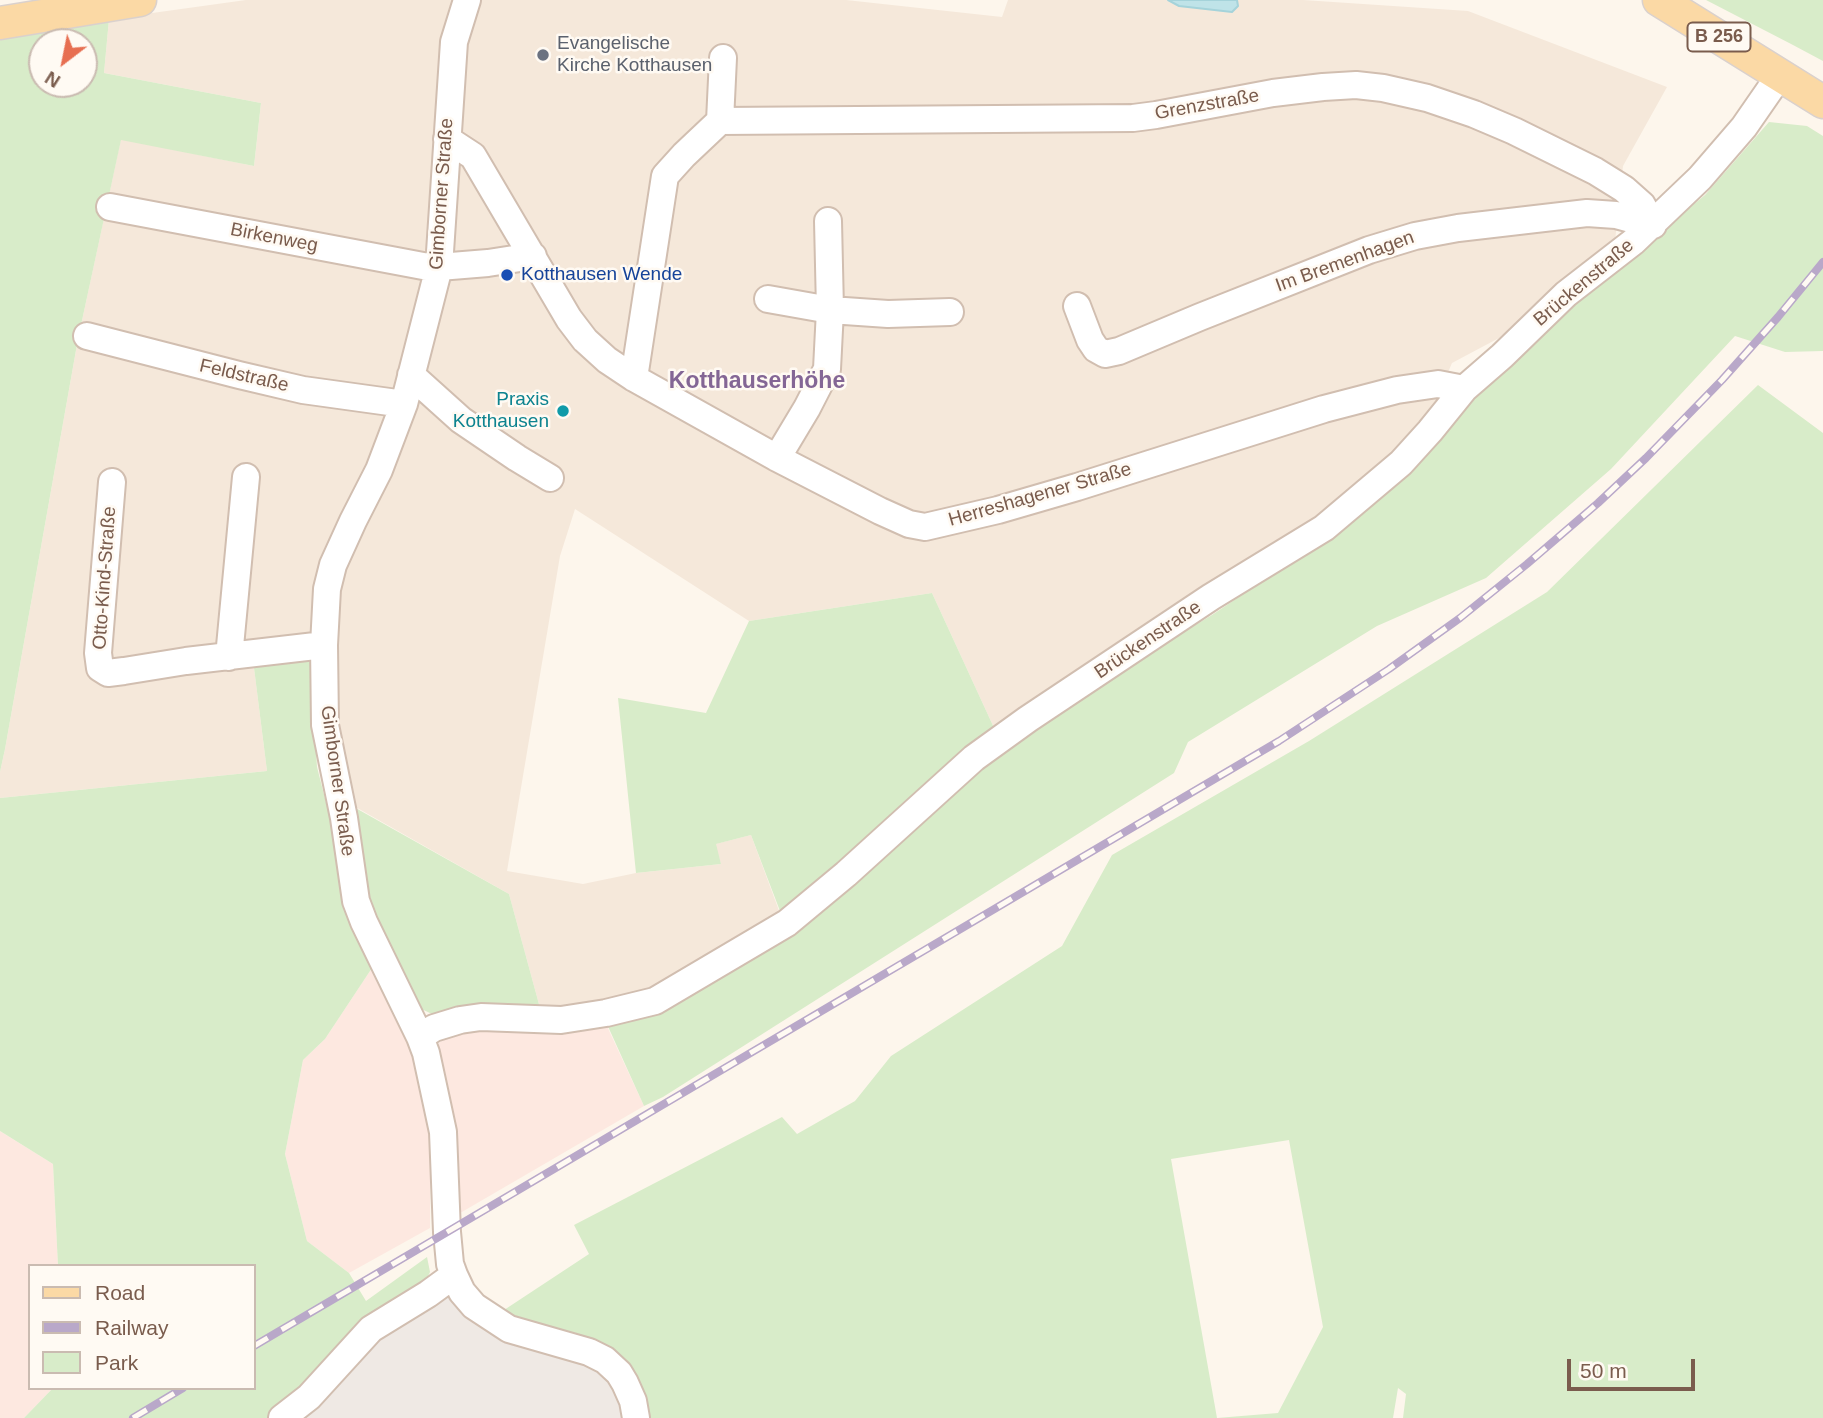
<!DOCTYPE html>
<meta charset="utf-8">
<style>
body{margin:0}
#map{position:relative;width:1823px;height:1418px;overflow:hidden;background:#fdf6ec;font-family:Helvetica,sans-serif}
canvas{display:block}
.legend{position:absolute;left:28px;top:1264px;width:228px;height:126px;box-sizing:border-box;background:#fffaf3;border:2px solid #cabbb1;margin:0;padding:9px 12px;list-style:none;font-size:21px;color:#7a5c4d}
.legend li{display:flex;align-items:center;gap:14px;height:35px}
.legend b{width:35px;border:2px solid #cabbb1}
.north{position:absolute;left:28px;top:28px;width:70px;height:70px;box-sizing:border-box;background:#fffaf3;border:2px solid #cabbb1;border-radius:50%;rotate:212deg;font-size:19px;font-weight:700;line-height:28px;text-align:center;color:#7a5c4d}
.north::after{content:'';display:block;margin:auto;width:24px;height:32px;background:#e76f51;clip-path:polygon(50% 0,100% 100%,50% 72%,0 100%)}
.scale{position:absolute;left:1567px;top:1359px;width:128px;height:32px;box-sizing:border-box;border:4px solid #7a5c4d;border-top:0;padding-left:9px;font-size:21px;line-height:24px;white-space:nowrap;color:#7a5c4d;-webkit-text-stroke:5px #fffaf3;paint-order:stroke}
</style>
<div id="map">
<canvas width="1823" height="1418"></canvas>
<ul class="legend">
<li><b style="height:9px;background:#fbd9a5"></b>Road</li>
<li><b style="height:9px;background:#b9a8c9"></b>Railway</li>
<li><b style="height:19px;background:#d8ecc9"></b>Park</li>
</ul>
<div class="north">N</div>
<div class="scale">50 m</div>
</div>
<script>
const ctx = document.querySelector('canvas').getContext('2d');
ctx.lineJoin = 'round';
function fillPath(path, color) {
  ctx.fillStyle = color;
  ctx.fill(path, 'evenodd');
}
function poly(rows) {
  const path = new Path2D();
  for (const r of rows) {
    path.moveTo(r[0], r[1]);
    for (let i = 2; i < r.length; i += 2) path.lineTo(r[i], r[i + 1]);
  }
  return path;
}
function strokePath(path, color, width, dash) {
  ctx.strokeStyle = color;
  ctx.lineWidth = width;
  ctx.lineCap = dash ? 'butt' : 'round';
  ctx.setLineDash(dash || []);
  ctx.stroke(path);
}
function label(font, color, halo, rows, align = 'center') {
  ctx.font = font + ' Helvetica,sans-serif';
  ctx.lineWidth = 5;
  ctx.setLineDash([]);
  ctx.textBaseline = 'middle';
  ctx.strokeStyle = halo;
  ctx.fillStyle = color;
  for (const [text, x, y, turn = 0] of rows) {
    ctx.save();
    ctx.translate(x, y);
    ctx.rotate((+turn || 0) * Math.PI / 180);
    ctx.textAlign = isNaN(turn) ? turn : align;
    if (halo) ctx.strokeText(text, 0, 0);
    ctx.fillText(text, 0, 0);
    ctx.restore();
  }
}
const residential = poly([
 [246,0,846,0,1002,17,1008,0,1303,0,1468,11,1667,87,1623,166,1615,241,1499,338,1452,363,1426,424,1319,521,995,730,932,593,749,621,575,509,560,556,507,871,583,884,636,873,721,864,715,844,751,835,781,916,648,993,560,1012,540,1008,509,894,352,805,340,757,334,659,253,660,267,771,0,798,0,772,5,749,78,339,121,139,254,166,261,103,104,73,109,19]
]);
const commercial = poly([
 [372,968,409,1042,430,1102,430,1228,349,1273,307,1241,285,1154,303,1060,325,1039],
 [605,1022,644,1106,455,1216,439,1053,439,1043,454,1030],
 [0,1131,53,1164,58,1266,30,1266,30,1388,53,1388,24,1418,0,1418]
]);
const industrial = poly([
 [445,1291,544,1346,607,1372,632,1418,291,1418,354,1353]
]);
const green = poly([
 [1706,0,1823,0,1823,61,1793,45],
 [109,19,104,73,261,103,254,166,121,140,78,339,5,749,0,772,0,37],
 [42,42,84,42,84,84,42,84],
 [1769,122,1807,126,1823,136,1823,351,1785,352,1735,336,1611,469,1486,578,1377,626,1188,742,1174,773,663,1097,644,1106,606,1022,683,1000,788,932,751,835,716,844,721,864,636,873,618,698,706,713,749,621,932,593,995,730,1102,681,1212,615,1340,529,1467,397,1529,341,1705,195],
 [1758,385,1823,433,1823,1418,1403,1418,1406,1394,1398,1388,1393,1418,645,1418,629,1364,595,1340,498,1314,589,1254,574,1225,782,1117,797,1134,855,1101,891,1056,1062,946,1112,855,1309,741,1547,592],
 [1289,1140,1323,1327,1278,1413,1217,1418,1171,1159],
 [310,659,317,767,337,846,372,968,325,1039,303,1060,285,1154,307,1241,349,1273,366,1301,427,1257,430,1272,421,1291,276,1418,24,1418,53,1388,254,1388,254,1266,58,1266,53,1164,0,1131,0,798,267,771,253,660],
 [352,806,509,894,540,1008,432,1014,415,1006,369,906]
]);
const water = poly([
 [1168,0,1237,0,1238,6,1232,12,1179,6,1168,0]
]);
const minor = poly([
 [467,0,454,42,439,267,404,404,379,470,353,521,333,565,327,589,324,645,325,725,344,818,356,901,364,922,420,1037,426,1053,437,1104,443,1132,447,1232,450,1264,454,1275,462,1292,474,1306,509,1329,589,1352,605,1360,619,1373,625,1383,633,1401,636,1418],
 [720,121,1133,118,1156,115,1273,93,1323,87,1356,85,1383,88,1427,98,1474,114,1514,131,1595,171,1624,189,1642,205,1653,225],
 [447,139,473,156,569,319,585,340,607,360,634,378,777,458,880,511,909,524,925,527,998,510,1077,487,1324,409,1397,390,1438,384,1464,389],
 [110,207,423,266,439,267,488,263,533,256],
 [768,299,830,310,888,314,950,312],
 [1077,306,1090,340,1096,349,1105,354,1119,351,1200,317,1369,250,1415,236,1458,228,1587,213,1616,215,1653,225],
 [87,336,239,375,303,390,404,404],
 [411,375,461,420,517,458,550,478],
 [634,378,665,176,684,155,720,121,723,58],
 [777,458,807,408,827,369,830,310,828,221],
 [112,482,98,653,100,668,108,673,124,671,186,661,324,645],
 [229,657,246,477],
 [420,1037,434,1028,460,1020,481,1017,561,1020,606,1013,655,1001,787,923,846,874,974,758,1028,719,1211,597,1324,528,1401,463,1430,431,1464,389,1502,356,1566,294,1633,242,1700,178,1744,127,1780,75],
 [282,1418,309,1397,371,1329,428,1294,454,1275]
]);
const major = poly([
 [1659,0,1823,102],
 [0,23,140,0]
]);
const rail = poly([
 [254,1346,1279,741,1389,669,1460,618,1527,564,1598,503,1646,458,1722,380,1778,317,1823,262],
 [133,1418,183,1388]
]);
const markers = [
 [543,55,7,"#6b7280"],
 [507,275,7,"#1a4fb4"],
 [563,411,7,"#0f9aa8"]
];
const shields = [
 [1719,37,63]
];
const shieldNames = [
 ["B 256",1719,37]
];
const worshipNames = [
 ["Evangelische",557,44],
 ["Kirche Kotthausen",557,66]
];
const streetNames = [
 ["Grenzstraße",1207,105,-10],
 ["Gimborner Straße",442,194,-86],
 ["Birkenweg",274,238,11],
 ["Im Bremenhagen",1345,262,-20],
 ["Brückenstraße",1584,283,-40],
 ["Feldstraße",244,376,13],
 ["Herreshagener Straße",1040,495,-16],
 ["Otto-Kind-Straße",105,578,-86],
 ["Brückenstraße",1148,640,-34],
 ["Gimborner Straße",337,781,82]
];
const transitNames = [
 ["Kotthausen Wende",521,275]
];
const cultureNames = [
 ["Praxis",549,400],
 ["Kotthausen",549,422]
];
const quarterNames = [
 ["Kotthauserhöhe",757,382]
];
fillPath(residential, '#f5e8da');
fillPath(commercial, '#fde8e0');
fillPath(industrial, '#efe9e4');
fillPath(green, '#d8ecc9');
fillPath(water, '#bfe3e8');
strokePath(water, '#a5d3da', 2);
strokePath(minor, '#d1beb0', 30);
strokePath(major, '#dad1cd', 35);
strokePath(minor, '#fff', 26);
strokePath(major, '#fbd9a5', 32);
strokePath(rail, '#b9a8c9', 8);
strokePath(rail, '#fffaf3', 5, [16]);
for (const [x, y, r, color] of markers) {
  const dot = new Path2D();
  dot.arc(x, y, r, 0, 2 * Math.PI);
  ctx.fillStyle = color;
  ctx.fill(dot);
  strokePath(dot, '#fffaf3', 2.5);
}
for (const [x, y, w] of shields) {
  const box = new Path2D();
  box.roundRect(x - w / 2, y - 14.5, w, 29, 5);
  ctx.fillStyle = '#fffaf3';
  ctx.fill(box);
  strokePath(box, '#7a5c4d', 2);
}
label('bold 18px', '#7a5c4d', null, shieldNames);
label('19px', '#5b616d', '#fffaf3', worshipNames, 'left');
label('19px', '#7a5c4d', '#fffaf3', streetNames);
label('19px', '#164399', '#fffaf3', transitNames, 'left');
label('19px', '#0d838f', '#fffaf3', cultureNames, 'right');
label('bold 23px', '#846695', '#fffaf3', quarterNames);
</script>
